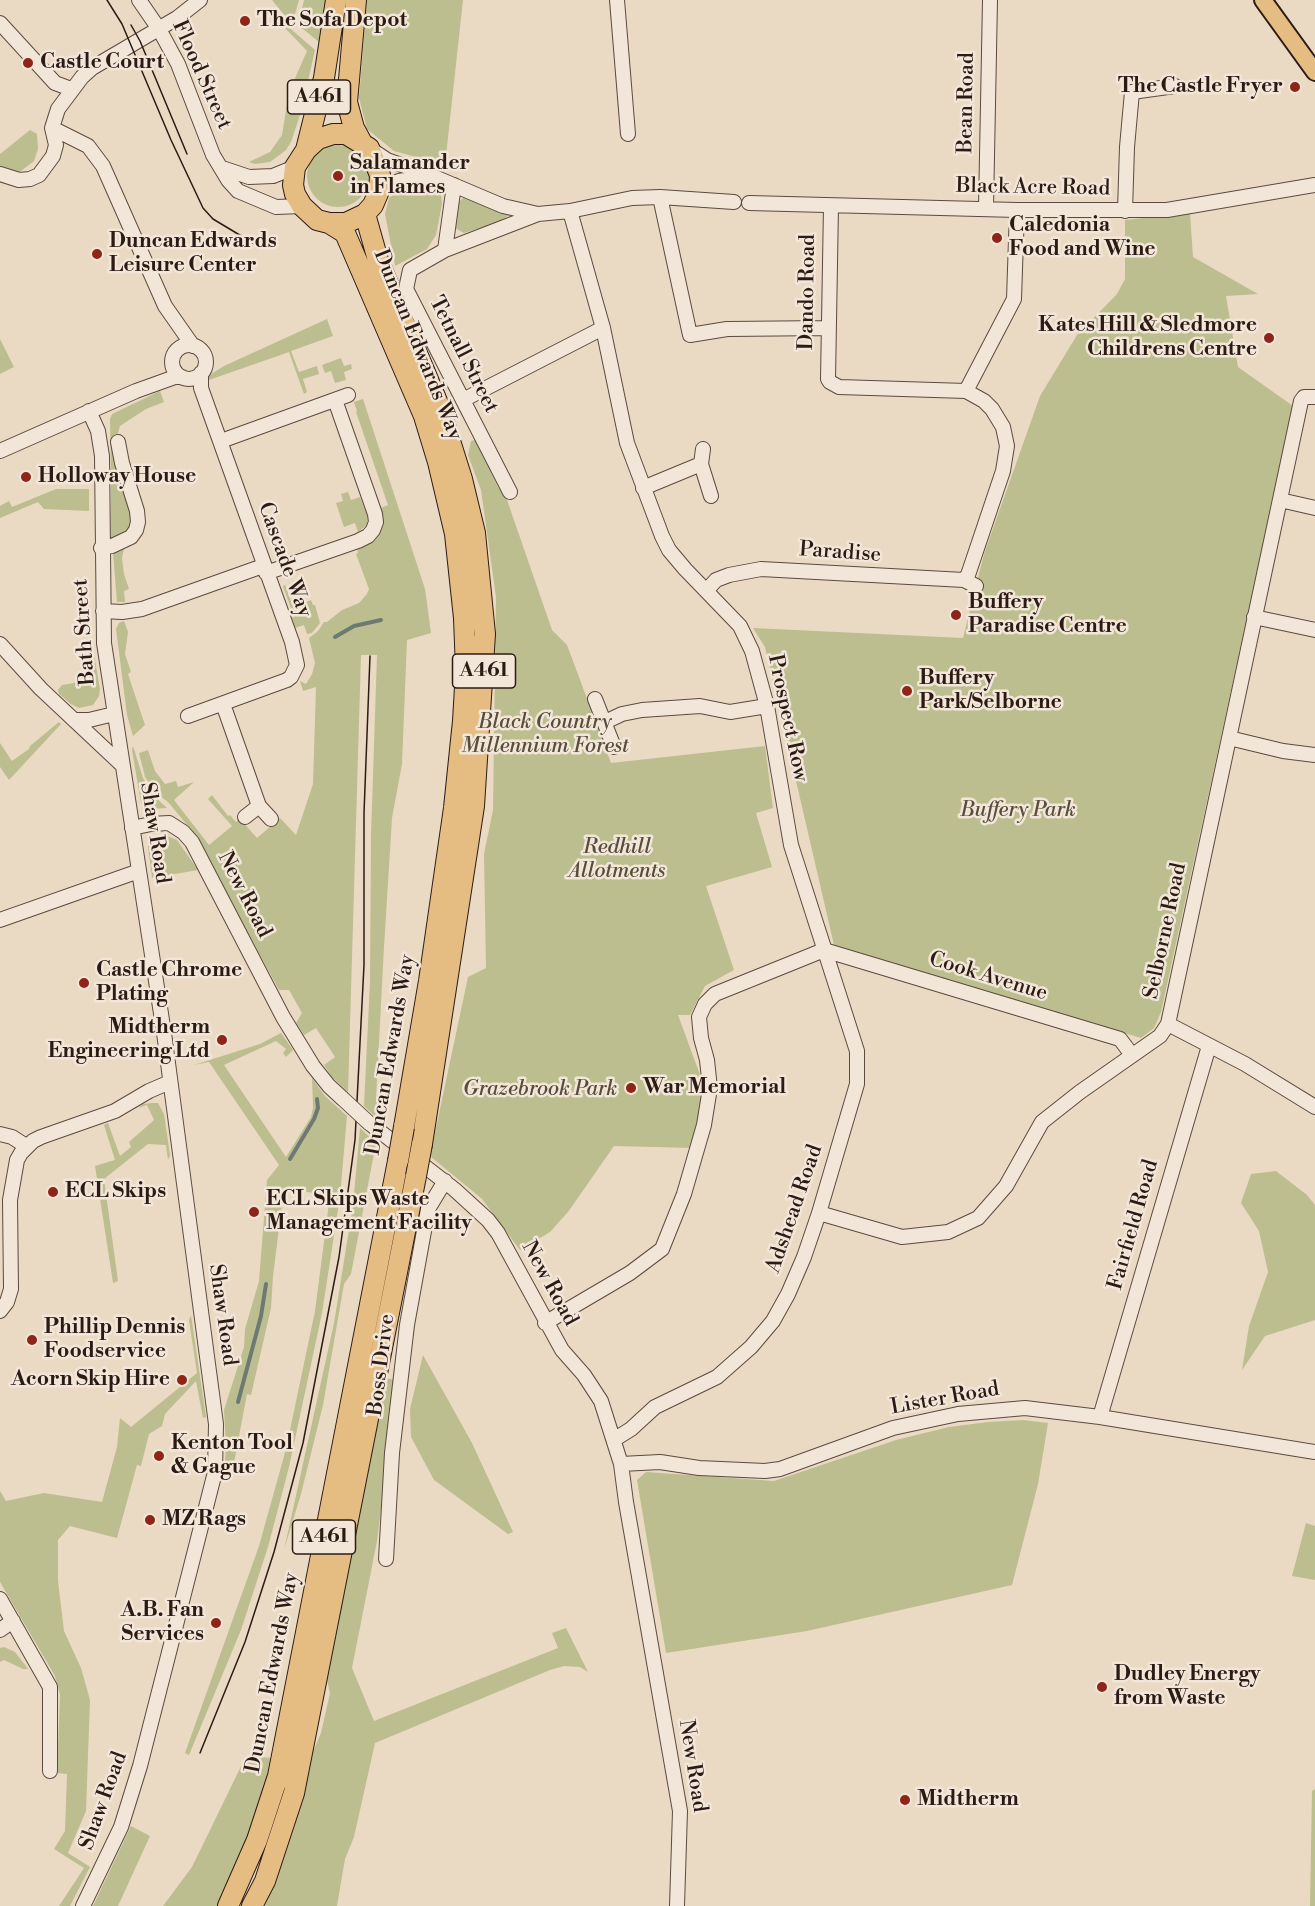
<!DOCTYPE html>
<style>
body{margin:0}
canvas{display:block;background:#ead9c3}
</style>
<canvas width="1315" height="1906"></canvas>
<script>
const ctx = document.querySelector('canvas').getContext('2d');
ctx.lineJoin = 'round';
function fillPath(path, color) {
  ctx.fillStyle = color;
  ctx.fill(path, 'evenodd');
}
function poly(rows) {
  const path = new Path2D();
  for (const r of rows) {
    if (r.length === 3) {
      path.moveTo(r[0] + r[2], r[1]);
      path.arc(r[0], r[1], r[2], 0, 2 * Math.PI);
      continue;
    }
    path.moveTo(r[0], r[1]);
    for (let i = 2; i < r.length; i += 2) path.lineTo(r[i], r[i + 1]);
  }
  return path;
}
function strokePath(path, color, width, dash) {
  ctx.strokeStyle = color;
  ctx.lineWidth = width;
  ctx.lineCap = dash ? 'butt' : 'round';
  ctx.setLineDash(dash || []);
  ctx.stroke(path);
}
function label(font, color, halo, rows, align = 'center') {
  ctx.font = font + ' "Libre Bodoni",serif';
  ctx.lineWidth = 5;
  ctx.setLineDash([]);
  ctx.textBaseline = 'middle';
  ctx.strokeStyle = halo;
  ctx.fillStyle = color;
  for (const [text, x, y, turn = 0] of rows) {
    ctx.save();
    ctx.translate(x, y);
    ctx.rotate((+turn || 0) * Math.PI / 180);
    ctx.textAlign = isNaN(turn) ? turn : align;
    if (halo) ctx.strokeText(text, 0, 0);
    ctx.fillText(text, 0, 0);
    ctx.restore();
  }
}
const green = poly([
 [272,0,299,0,293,21,290,22],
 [304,0,326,0,319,42,298,25],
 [367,0,463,0,445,165,394,151,367,129,359,98],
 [276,12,284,23,315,50,301,112,291,142,286,150,270,162,255,164,249,162,270,152,282,135,289,92,307,51,289,32,270,15],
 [30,130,37,134,38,149,34,161,21,171,12,173,0,168,0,154],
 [338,176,31],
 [415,185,433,185,441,193,442,204,436,235,427,249,395,266,385,214,389,198,402,188],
 [464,197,471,198,511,214,496,223,464,233,455,228,453,218,459,202],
 [1190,213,1193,257,1258,294,1226,296,1238,367,1293,406,1161,1012,1154,1028,1141,1038,834,945,765,647,753,628,963,638,984,554,1040,396,1077,335,1117,294,1125,279,1125,220],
 [327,319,333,336,291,351,299,372,317,366,319,374,303,379,307,392,304,394,289,352,209,380,208,376,224,366],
 [0,339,14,367,0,374],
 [341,358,344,366,351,364,352,369,344,372,346,380,335,383,331,371,325,373,322,365],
 [160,391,164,402,146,409,120,426,116,440,120,471,111,475,110,419,112,414],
 [363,399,425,589,431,633,407,640,402,764,392,818,384,947,376,1099,383,1106,380,1121,364,1106,370,981,371,835,377,655,361,655,348,1092,332,1077,324,1065,335,1057,316,1028,304,1035,296,1023,302,1013,289,990,279,990,193,832,168,802,156,793,145,777,139,753,148,750,155,771,165,784,176,781,178,787,194,782,174,800,209,845,232,826,208,799,212,795,228,816,230,815,236,822,240,819,257,838,280,818,296,835,313,784,316,687,303,691,300,681,306,684,312,674,315,663,309,638,318,631,324,622,327,622,342,610,359,603,367,594,369,589,356,554,358,553,357,548,378,509,388,505,356,412,357,411,354,402],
 [475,440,498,487,506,497,552,630,567,645,611,763,765,746,773,808,756,813,772,867,706,886,734,970,705,986,690,1015,678,1015,703,1083,693,1148,614,1146,568,1212,550,1232,520,1250,482,1199,430,1156,468,977,486,968,484,854,493,810,496,597,481,490,468,455,471,441],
 [122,475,131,501,132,529,111,541,111,480],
 [56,489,89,489,89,511,44,509,38,502,0,518,0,506,9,501,12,507],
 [348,492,351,500,360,497,368,517,367,525,358,532,355,523,344,527,336,503,343,501,341,494],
 [124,549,122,558,124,574,129,589,124,591,125,602,117,602,113,553],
 [285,585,293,607,311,600,313,605,315,605,320,623,312,633,307,634,304,625,295,628,292,618,294,617,283,586],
 [124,621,128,632,125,654,131,672,128,674,145,725,133,736,127,715,116,629,119,623],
 [93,649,100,689,99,696,93,705,79,708,71,704,59,694,58,690,62,685,74,683,79,680],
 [59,722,61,724,9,780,0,767,0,743,12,761,29,749,30,746],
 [133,746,143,778,154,796,167,808,151,809,141,803,132,750],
 [165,835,177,840,198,870,152,878,148,847,154,838],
 [281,1033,293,1050,286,1057,283,1053,286,1049,276,1041,224,1065,286,1157,311,1117,313,1108,312,1078,325,1096,347,1116,340,1197,322,1313,289,1467,268,1547,241,1630,189,1755,185,1753,259,1546,286,1449,315,1311,330,1195,284,1189,273,1276,271,1308,251,1395,247,1394,232,1473,224,1476,226,1447,224,1410,244,1347,245,1329,259,1281,267,1180,279,1165,209,1062,194,1065,260,1044],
 [152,1103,158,1103,164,1114,170,1155,168,1160,166,1145,148,1144,104,1179,118,1281,113,1283,95,1166,115,1160,104,1125,108,1123,120,1156,131,1147,129,1142,154,1120,147,1105,138,1108,143,1104],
 [360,1128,376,1143,351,1274,344,1284,323,1405,301,1494,284,1550,334,1323,353,1205],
 [1276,1171,1307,1195,1315,1205,1315,1320,1265,1336,1242,1370,1249,1326,1268,1272,1259,1231,1241,1203,1251,1174],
 [191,1315,206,1417,203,1418,196,1381,165,1414,162,1426,149,1434,141,1466,137,1465,117,1538,70,1526,58,1540,58,1581,64,1631,81,1668,90,1700,86,1811,68,1853,90,1867,70,1906,59,1906,84,1868,54,1849,65,1831,67,1774,57,1773,60,1695,55,1676,0,1582,0,1491,6,1501,44,1493,102,1502,117,1447,120,1418,131,1427,197,1373,189,1320],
 [423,1355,472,1443,513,1532,508,1534,434,1480,411,1437,410,1409],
 [384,1378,397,1380,377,1541,352,1668,374,1721,558,1648,552,1633,566,1628,588,1672,580,1667,564,1666,550,1670,375,1743,354,1837,345,1859,337,1906,265,1906,288,1844,311,1756,321,1733,330,1693,326,1676],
 [1023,1420,1048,1423,1038,1484,1012,1585,807,1631,666,1653,637,1480,646,1472,774,1481,896,1440,949,1427,988,1422],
 [1306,1523,1315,1526,1315,1580,1292,1576],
 [4,1647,15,1652,28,1669,23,1669,4,1660,0,1662,0,1648],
 [246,1756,272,1758,255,1820,222,1906,163,1906,192,1867],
 [1315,1789,1315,1906,1310,1906,1312,1791],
 [131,1826,150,1836,118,1906,93,1906]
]);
const stream = poly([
 [335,637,354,626,381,620],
 [290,1159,314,1119,318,1108,317,1099],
 [238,1402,261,1316,266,1284]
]);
const minor = poly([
 [139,0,159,29,178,64,213,155,228,180,238,191,276,207,302,206],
 [617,0,628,134],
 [0,23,55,83,71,89],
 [52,128,88,146,103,166,165,306,193,346],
 [369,148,387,160,425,173,503,206,538,214,570,211,632,198,660,197,734,202],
 [222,168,249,177,273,176,295,167],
 [0,174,19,180,30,179,39,175,53,156,56,145,52,128,58,109,82,77,92,68,177,18,200,0],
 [379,191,399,181,418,178,429,179],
 [660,197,690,335,727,329,829,328],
 [749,203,1017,210,1167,210,1315,185],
 [831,206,828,379,830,382,839,387,966,391,984,401,992,409,1003,427,1007,446,1003,471,968,575,964,580],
 [986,208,990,0],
 [570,211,603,328,627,443,662,536,669,550,685,569,740,626,752,651,767,706,791,845,857,1051,857,1084,819,1213,804,1257,788,1294,773,1321,751,1347,717,1377,655,1407,631,1429,615,1439],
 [1125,211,1127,147,1132,92,1175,86],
 [445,250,454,185],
 [189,362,17],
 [966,391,1014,299,1017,210],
 [463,400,603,328],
 [221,441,348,395],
 [703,449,701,464,711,496],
 [0,451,136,391,175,377,182,377],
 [643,488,701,464],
 [510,492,406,289,410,270,445,250,538,214],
 [1280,500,1315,508],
 [101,548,112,546,131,537,136,530,138,522,137,511,122,463,118,442],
 [266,573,358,541,368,536,373,530,376,522,375,514,335,400],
 [707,590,716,580,729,575,761,569,964,580,976,586],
 [103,611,122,612,142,609,263,566],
 [1254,617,1315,630],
 [0,644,41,689,122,765],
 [595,699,614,747],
 [223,704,259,806],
 [188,716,287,680,291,677,297,665,292,642,201,388,201,373],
 [74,720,89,720,114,714],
 [605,722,622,714,642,710,700,706,730,712,767,706],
 [1229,738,1283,751,1315,755],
 [245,817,259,806,271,819],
 [132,828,151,824,169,823,183,832,192,842,283,1017,313,1066,329,1086,342,1098],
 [0,920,139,871],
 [824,950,1120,1039,1132,1055],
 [1168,1024,1245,1064,1315,1107],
 [369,1123,454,1189,488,1220,498,1233,562,1350,584,1375,601,1401,621,1464,626,1502,680,1811,677,1906],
 [0,1134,12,1137,26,1146],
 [819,1213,902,1237,948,1232,978,1218,1006,1186,1042,1122,1080,1092,1160,1036,1168,1024,1301,401,1304,397,1315,397],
 [0,1311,7,1302,11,1289,10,1200,17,1160,21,1153,33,1141,41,1137,115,1111,149,1091,170,1082],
 [545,1323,630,1273,662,1249,684,1194,704,1125,710,1088,707,1060,701,1038,699,1017,705,1004,715,994,824,950],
 [1100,1417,1209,1046],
 [621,1464,660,1462,699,1468,765,1471,780,1469,893,1428,958,1414,1025,1408,1100,1417,1315,1452],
 [386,1559,392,1453,407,1325,428,1209,445,1181],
 [0,1599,50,1687,50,1771],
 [0,1630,13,1621],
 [83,1906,121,1827,140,1766,215,1472,216,1424,164,1033,104,643,102,456,98,431,89,411]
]);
const major = poly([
 [1263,0,1315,72]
]);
const highway = poly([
 [356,0,347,102,354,128,362,143],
 [333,134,346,134,369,148,380,175,379,191,373,205,365,214,346,223,329,223,317,220,302,206,295,194,293,185,295,167,306,150,318,139,333,134],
 [306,150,324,78,336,0],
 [365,214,378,260,439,406,462,479,475,533,485,634,474,806,422,1144],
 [329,223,345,233,424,416,438,462,455,534,464,618,466,670,463,721,454,808,429,981,404,1127],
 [228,1906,257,1840,278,1776,398,1161],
 [252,1906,265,1881,294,1793,416,1176]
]);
const tram = poly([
 [107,0,122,24,171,140,203,208,213,219,258,246],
 [131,25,140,41,187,154],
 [200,1753,245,1642,274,1552,303,1443,339,1257,355,1140,364,965,364,813,370,656]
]);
const minorBridge = poly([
 [342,1098,369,1123]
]);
const highwayBridge = poly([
 [398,1161,404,1127],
 [416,1176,422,1144]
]);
const markers = [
 [245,21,6,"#8f2418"],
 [28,63,6,"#8f2418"],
 [1295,87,6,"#8f2418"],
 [338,176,6,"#8f2418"],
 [997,238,6,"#8f2418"],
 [97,254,6,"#8f2418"],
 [1269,338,6,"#8f2418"],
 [26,477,6,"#8f2418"],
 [956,615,6,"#8f2418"],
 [907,691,6,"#8f2418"],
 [84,983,6,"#8f2418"],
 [222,1040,6,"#8f2418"],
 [631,1088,6,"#8f2418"],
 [53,1192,6,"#8f2418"],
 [254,1212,6,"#8f2418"],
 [32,1340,6,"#8f2418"],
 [182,1380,6,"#8f2418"],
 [159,1456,6,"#8f2418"],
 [150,1520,6,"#8f2418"],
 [216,1623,6,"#8f2418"],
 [1102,1687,6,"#8f2418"],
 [905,1800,6,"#8f2418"]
];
const shields = [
 [319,97,63],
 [484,671,63],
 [324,1537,63]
];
const shieldNames = [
 ["A461",319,97],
 ["A461",484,671],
 ["A461",324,1537]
];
const poiNames = [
 ["The Sofa Depot",257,21],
 ["Castle Court",40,63],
 ["The Castle Fryer",1283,87,"right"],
 ["Salamander",350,164],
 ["in Flames",350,188],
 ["Caledonia",1009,226],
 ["Food and Wine",1009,250],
 ["Duncan Edwards",109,242],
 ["Leisure Center",109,266],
 ["Kates Hill & Sledmore",1257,326,"right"],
 ["Childrens Centre",1257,350,"right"],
 ["Holloway House",38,477],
 ["Buffery",968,603],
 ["Paradise Centre",968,627],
 ["Buffery",919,679],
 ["Park/Selborne",919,703],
 ["Castle Chrome",96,971],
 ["Plating",96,995],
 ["Midtherm",210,1028,"right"],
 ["Engineering Ltd",210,1052,"right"],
 ["War Memorial",643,1088],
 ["ECL Skips",65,1192],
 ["ECL Skips Waste",266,1200],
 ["Management Facility",266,1224],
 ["Phillip Dennis",44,1328],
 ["Foodservice",44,1352],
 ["Acorn Skip Hire",170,1380,"right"],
 ["Kenton Tool",171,1444],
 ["& Gague",171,1468],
 ["MZ Rags",162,1520],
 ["A.B. Fan",204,1611,"right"],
 ["Services",204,1635,"right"],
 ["Dudley Energy",1114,1675],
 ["from Waste",1114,1699],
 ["Midtherm",917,1800]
];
const streetNames = [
 ["Flood Street",201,75,66],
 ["Bean Road",967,103,-89],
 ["Black Acre Road",1033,188,1],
 ["Dando Road",808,292,-89],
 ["Duncan Edwards Way",417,345,68],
 ["Tetnall Street",463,355,63],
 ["Paradise",840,553,4],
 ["Cascade Way",284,560,70],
 ["Bath Street",85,632,-94],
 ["Prospect Row",787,718,78],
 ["Shaw Road",154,833,81],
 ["New Road",244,895,63],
 ["Selborne Road",1166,931,-78],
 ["Cook Avenue",988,977,17],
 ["Duncan Edwards Way",391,1055,-80],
 ["Adshead Road",795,1209,-71],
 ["Fairfield Road",1134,1225,-74],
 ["New Road",549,1284,61],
 ["Shaw Road",222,1315,82],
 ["Boss Drive",382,1365,-83],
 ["Lister Road",945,1399,-10],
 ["Duncan Edwards Way",273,1673,-79],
 ["New Road",692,1766,81],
 ["Shaw Road",104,1801,-70]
];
const parkNames = [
 ["Black Country",545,723],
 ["Millennium Forest",545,747],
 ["Buffery Park",1018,811],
 ["Redhill",617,848],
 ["Allotments",617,872],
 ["Grazebrook Park",540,1090]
];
fillPath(green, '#bdbe8f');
strokePath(stream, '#6d7a74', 4);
strokePath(minor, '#5c4a40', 16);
strokePath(major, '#2c1b15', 20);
strokePath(highway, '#2c1b15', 22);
strokePath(minor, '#f1e6d8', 14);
strokePath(major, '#e5bc82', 16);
strokePath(highway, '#e5bc82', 20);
strokePath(tram, '#2c1b15', 1.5);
strokePath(minorBridge, '#5c4a40', 16, []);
strokePath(highwayBridge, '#2c1b15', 22, []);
strokePath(minorBridge, '#f1e6d8', 14);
strokePath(highwayBridge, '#e5bc82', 20);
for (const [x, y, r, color] of markers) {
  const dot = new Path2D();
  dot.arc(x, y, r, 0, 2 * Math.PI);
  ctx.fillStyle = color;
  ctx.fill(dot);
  strokePath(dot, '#f1e6d8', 2);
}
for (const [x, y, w] of shields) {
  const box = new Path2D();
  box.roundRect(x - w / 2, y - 17, w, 34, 4.5);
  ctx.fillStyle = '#f1e6d8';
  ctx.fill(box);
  strokePath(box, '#2c1b15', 1.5);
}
label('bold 20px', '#2c1b15', null, shieldNames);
label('bold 21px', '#2c1b15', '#f1e6d8', poiNames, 'left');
label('21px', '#2c1b15', '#f1e6d8', streetNames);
label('italic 21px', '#584c3a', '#f1e6d8', parkNames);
</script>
